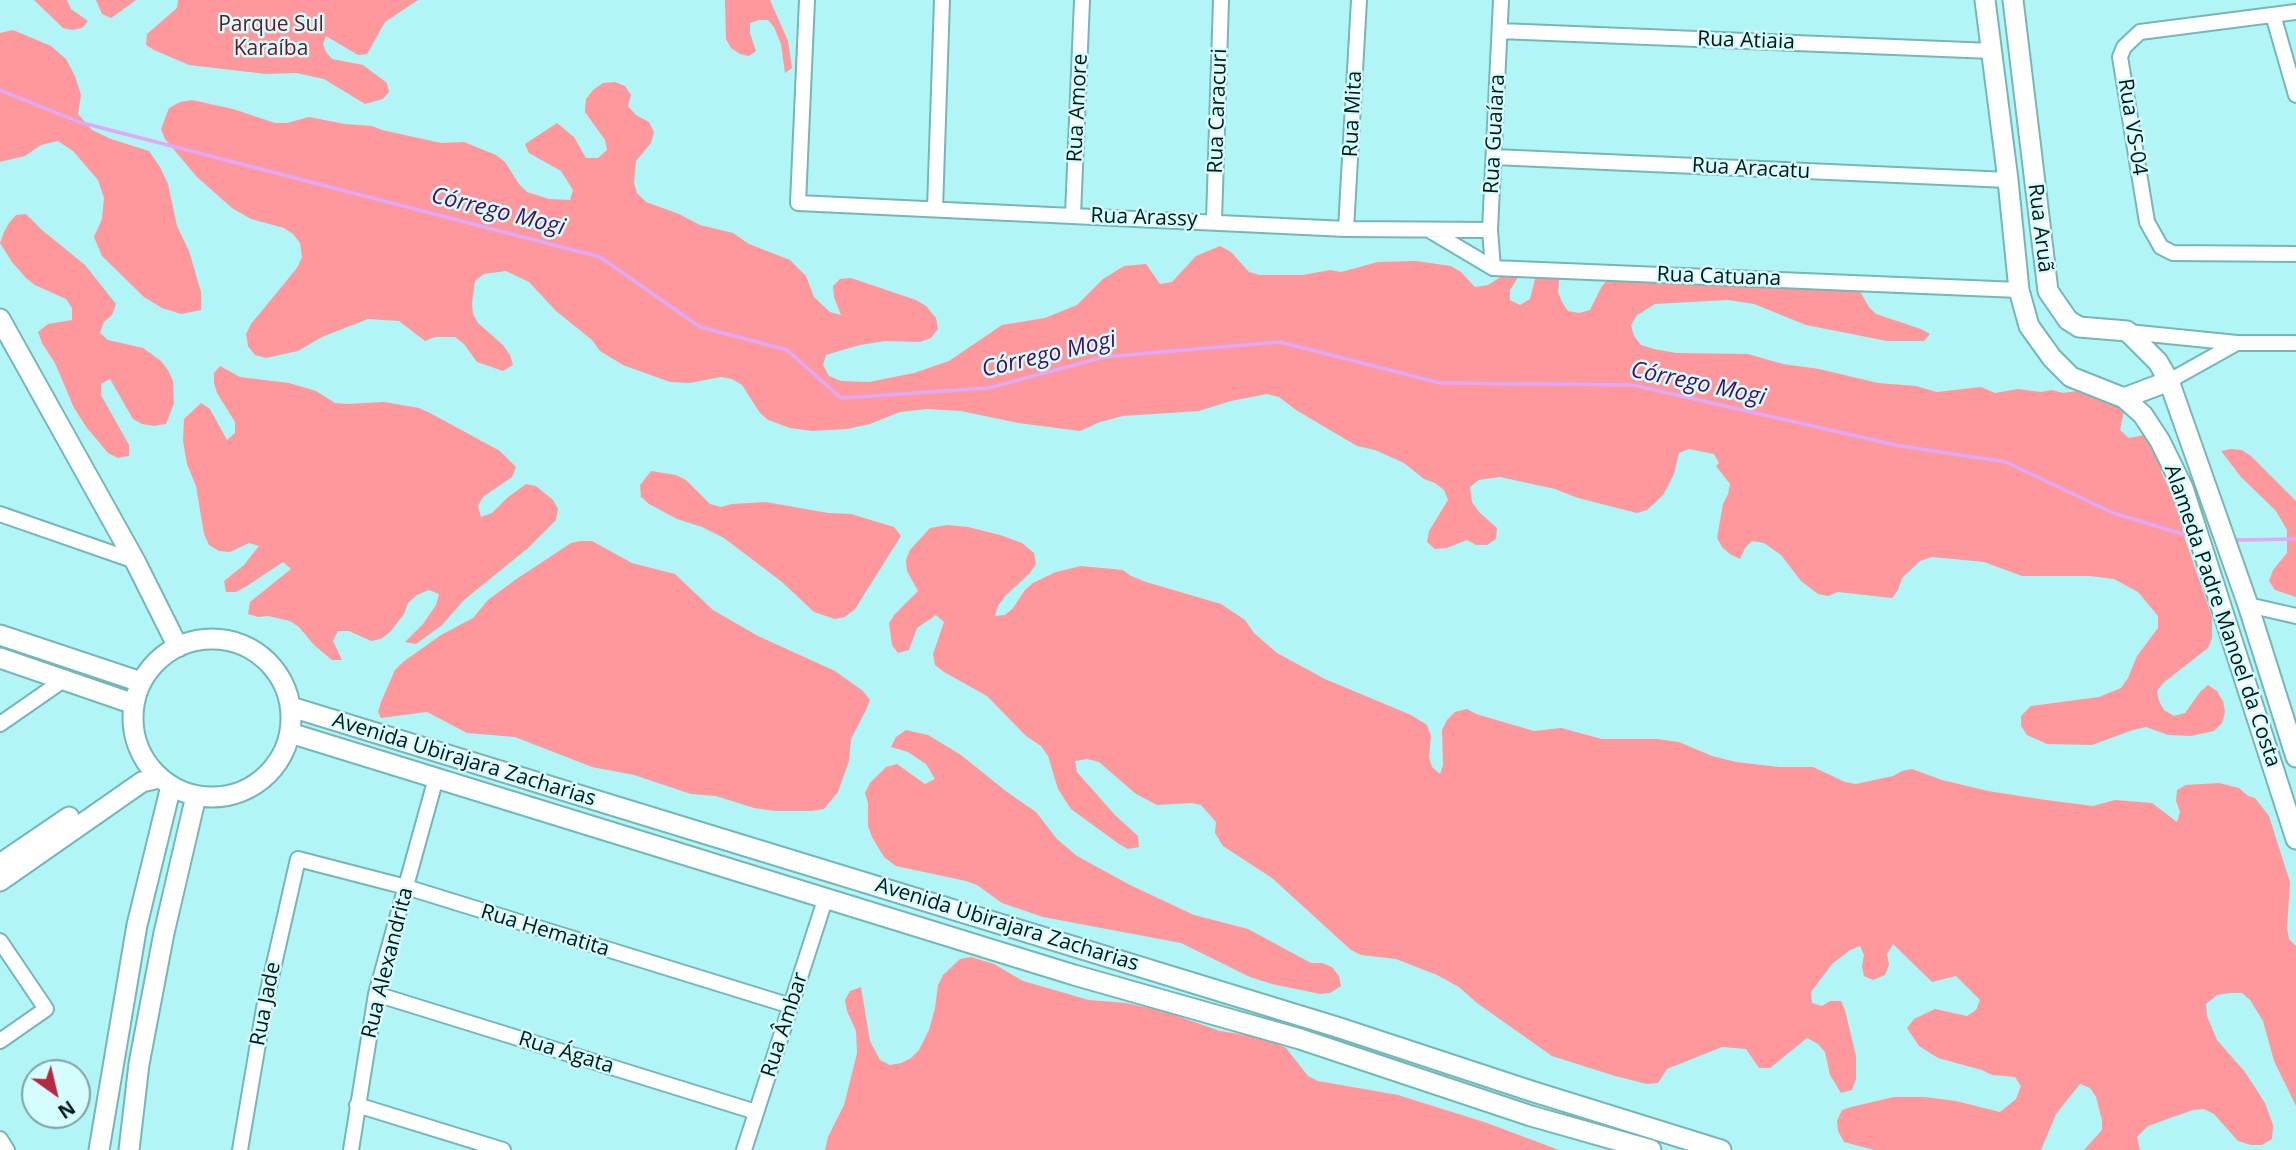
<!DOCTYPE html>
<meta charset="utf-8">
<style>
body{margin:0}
#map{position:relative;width:2296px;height:1150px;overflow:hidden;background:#b1f5f6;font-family:"Open Sans",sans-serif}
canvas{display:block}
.north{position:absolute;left:21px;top:1059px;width:70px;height:70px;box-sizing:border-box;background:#d5fdfd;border:2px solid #80a1a1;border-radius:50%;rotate:146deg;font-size:19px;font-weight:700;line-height:28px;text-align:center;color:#001717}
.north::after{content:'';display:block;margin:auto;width:24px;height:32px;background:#b92842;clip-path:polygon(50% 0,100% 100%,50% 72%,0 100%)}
</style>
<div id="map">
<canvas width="2296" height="1150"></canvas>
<div class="north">N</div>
</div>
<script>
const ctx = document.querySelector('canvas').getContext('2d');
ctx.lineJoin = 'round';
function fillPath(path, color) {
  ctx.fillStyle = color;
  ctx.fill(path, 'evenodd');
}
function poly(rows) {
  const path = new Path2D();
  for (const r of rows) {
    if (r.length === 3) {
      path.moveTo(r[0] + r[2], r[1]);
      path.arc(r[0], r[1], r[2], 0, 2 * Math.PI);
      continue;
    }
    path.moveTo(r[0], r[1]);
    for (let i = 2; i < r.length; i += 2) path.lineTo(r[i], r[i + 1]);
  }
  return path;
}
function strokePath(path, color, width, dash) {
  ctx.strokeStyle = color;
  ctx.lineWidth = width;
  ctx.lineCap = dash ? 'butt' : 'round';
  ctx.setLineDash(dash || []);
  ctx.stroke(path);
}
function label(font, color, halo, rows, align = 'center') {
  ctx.font = font + ' "Open Sans",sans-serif';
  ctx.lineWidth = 5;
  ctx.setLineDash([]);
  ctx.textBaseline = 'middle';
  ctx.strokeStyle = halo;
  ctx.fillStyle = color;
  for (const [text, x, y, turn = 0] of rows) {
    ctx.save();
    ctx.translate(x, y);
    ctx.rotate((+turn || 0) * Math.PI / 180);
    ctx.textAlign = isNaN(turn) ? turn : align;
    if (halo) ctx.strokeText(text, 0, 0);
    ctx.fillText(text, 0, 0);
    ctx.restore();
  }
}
const forest = poly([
 [34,0,67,0,71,9,88,21,82,28,72,30,63,28],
 [96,0,136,0,111,18,102,14],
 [178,0,418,0,385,22,367,54,358,55,326,36,323,44,326,52,332,59,363,65,387,83,389,92,383,99,365,104,324,79,296,73,266,74,189,65,154,50,146,45,147,34,177,8],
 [725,0,770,0,788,41,792,68,785,73,781,44,774,27,768,20,759,20,750,23,750,33,756,51,749,56,740,54,731,48,726,39],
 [13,30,51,46,66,59,75,76,81,95,78,114,92,130,111,139,149,151,160,167,168,184,177,226,189,251,201,292,201,310,181,314,162,308,144,297,102,256,94,237,102,219,104,198,98,180,73,151,58,141,41,145,25,156,0,162,0,33],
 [615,82,625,86,631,95,628,106,636,115,649,122,654,132,651,143,636,161,634,183,637,193,646,202,679,214,700,225,733,233,749,244,790,260,806,276,814,297,830,312,841,315,834,297,833,286,840,279,851,278,916,300,926,306,936,318,938,329,931,338,920,342,885,341,860,345,826,355,823,365,829,376,841,381,869,382,914,373,949,361,1002,325,1045,318,1077,305,1103,279,1124,266,1146,264,1160,284,1172,282,1196,256,1220,246,1231,252,1249,272,1260,275,1303,275,1330,270,1341,272,1378,262,1416,261,1451,266,1461,272,1475,287,1488,285,1499,278,1502,272,1520,274,1510,290,1510,300,1520,305,1530,299,1536,275,1554,272,1559,281,1558,292,1562,302,1568,311,1579,313,1590,310,1602,286,1609,278,1664,283,1684,278,1858,288,1869,307,1876,314,1921,329,1930,334,1924,341,1887,341,1806,325,1754,304,1728,300,1655,304,1637,315,1631,325,1634,336,1641,345,1654,349,1676,353,1748,354,1783,364,1819,369,1878,383,1916,386,1937,392,1981,387,1995,393,2018,389,2041,392,2052,390,2063,393,2085,390,2096,393,2124,410,2120,430,2129,438,2149,434,2163,462,2161,472,2181,512,2183,533,2212,617,2212,638,2208,648,2163,683,2157,691,2159,701,2164,710,2174,716,2185,713,2200,692,2208,685,2217,691,2223,701,2225,712,2222,723,2214,731,2191,736,2168,735,2146,727,2133,730,2092,745,2047,744,2027,735,2021,726,2021,716,2031,706,2099,697,2121,688,2128,678,2137,656,2158,628,2158,616,2138,592,2114,579,2090,576,2022,576,1984,562,1932,557,1920,561,1902,578,1898,590,1892,598,1838,592,1828,596,1818,594,1801,581,1781,555,1764,543,1752,541,1745,548,1740,559,1730,554,1722,547,1717,538,1723,504,1728,494,1730,484,1716,466,1719,463,1714,454,1689,449,1679,453,1674,474,1663,495,1647,510,1637,513,1578,498,1555,489,1523,482,1500,477,1479,480,1470,487,1472,502,1479,512,1497,528,1496,539,1487,545,1476,545,1467,540,1447,548,1435,549,1427,542,1429,531,1448,500,1444,490,1435,483,1424,479,1404,463,1375,450,1357,446,1296,410,1279,397,1267,394,1231,401,1199,411,1123,416,1100,422,1080,431,1018,423,961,411,927,409,900,412,870,424,847,429,812,431,790,428,768,420,760,413,742,385,732,379,721,377,690,383,670,382,623,365,600,351,592,340,556,311,529,282,506,271,484,274,475,281,472,303,473,314,478,323,503,345,510,355,513,365,503,371,477,362,464,344,455,337,435,337,425,341,399,321,368,319,322,337,298,351,266,358,255,355,248,346,246,334,251,324,297,268,302,257,300,243,293,234,284,228,251,219,232,208,197,177,165,139,161,129,169,108,180,102,192,100,233,109,275,123,287,123,309,117,345,124,372,126,382,130,441,143,464,142,496,155,505,162,519,184,527,192,549,199,570,200,573,190,561,171,529,153,525,144,557,123,574,137,586,158,598,158,607,150,605,140,585,112,586,99,593,90,603,83],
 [26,214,42,230,85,265,116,304,112,315,104,322,100,333,108,340,143,348,161,361,168,370,173,381,174,403,166,424,154,426,142,424,133,419,110,379,101,384,101,395,129,445,129,456,118,458,108,453,87,428,74,408,55,363,42,343,38,332,48,324,72,320,72,308,66,299,35,285,26,278,12,262,0,243,4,232,9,223,16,215],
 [220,366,240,377,289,383,316,391,335,403,347,404,384,402,419,408,430,413,500,451,516,467,512,477,483,497,478,506,481,517,492,513,507,498,526,484,536,486,553,500,558,509,556,520,528,548,464,600,442,625,416,644,405,642,423,624,436,605,439,594,429,590,417,595,408,603,404,614,390,632,381,639,371,641,349,631,338,631,333,641,342,660,332,660,314,645,299,627,290,621,268,616,258,617,248,614,250,602,291,569,283,562,247,586,236,592,226,592,224,581,244,565,259,546,249,543,230,552,219,551,209,545,204,534,196,486,187,464,183,441,184,419,201,403,210,409,227,440,235,433,235,422,217,393,214,383,214,373],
 [2231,449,2242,450,2251,456,2296,501,2296,597,2275,590,2269,581,2273,570,2287,553,2287,530,2276,511,2241,477,2221,451],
 [651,471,676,475,686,480,710,504,721,507,732,504,766,502,828,513,851,514,894,527,901,536,855,609,845,617,835,619,814,612,782,582,724,538,702,527,677,519,649,504,641,497,640,485],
 [947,525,968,527,1000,535,1022,543,1034,553,1036,564,1030,573,1005,596,998,606,995,616,1005,615,1013,608,1025,590,1033,583,1056,572,1081,566,1123,570,1131,576,1146,582,1221,604,1245,620,1254,633,1277,653,1325,679,1411,715,1427,725,1431,736,1429,757,1432,767,1440,774,1443,765,1442,730,1447,720,1455,712,1467,709,1476,714,1534,731,1561,728,1602,739,1657,739,1679,742,1712,756,1736,762,1779,767,1813,767,1845,782,1856,784,1893,776,1902,771,1912,769,1942,780,1988,791,2046,800,2093,806,2115,800,2152,803,2177,822,2180,812,2176,801,2177,790,2186,785,2219,783,2239,788,2248,796,2255,798,2269,816,2290,882,2287,928,2289,939,2296,946,2296,1106,2274,1061,2263,1021,2250,1000,2242,993,2230,993,2217,995,2206,1004,2207,1016,2217,1040,2245,1072,2265,1103,2273,1125,2272,1139,2262,1145,2251,1145,2238,1141,2214,1114,2204,1109,2193,1110,2148,1126,2137,1137,2140,1150,2084,1150,2102,1130,2102,1120,2096,1097,2090,1088,2080,1084,2056,1114,2041,1150,1874,1150,1844,1142,1838,1131,1837,1121,1842,1110,1851,1107,1894,1097,1924,1097,1956,1101,2000,1112,2016,1099,2021,1086,2015,1077,1992,1075,1982,1070,1938,1058,1919,1046,1907,1028,1914,1019,1935,1009,1967,1016,1976,1010,1980,1000,1956,976,1932,982,1893,944,1887,954,1889,965,1885,975,1873,980,1864,976,1862,966,1864,955,1860,946,1850,950,1832,964,1811,992,1812,1003,1822,1006,1830,1001,1841,1001,1845,1010,1856,1056,1856,1079,1852,1090,1841,1093,1830,1075,1825,1052,1818,1044,1807,1038,1770,1068,1759,1068,1746,1049,1722,1047,1667,1069,1658,1083,1647,1084,1615,1076,1552,1056,1477,1003,1459,987,1437,975,1396,959,1361,955,1351,950,1272,878,1223,846,1215,833,1216,822,1201,805,1191,803,1157,805,1136,794,1099,762,1087,759,1075,761,1077,772,1115,815,1138,836,1139,847,1128,849,1119,844,1071,809,1058,789,1048,756,1041,746,1026,736,987,696,944,672,935,665,933,654,944,622,936,615,917,628,909,650,898,653,892,645,889,623,895,614,918,591,907,571,906,560,910,550,930,528],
 [581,541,592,541,632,563,675,574,713,610,758,636,835,671,863,691,870,700,866,710,851,739,849,761,838,792,824,809,812,811,775,811,754,808,716,796,691,794,634,775,592,767,515,737,467,733,427,712,381,718,378,712,381,702,395,670,403,662,441,635,473,618,488,600,515,580,571,543],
 [906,730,928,735,961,755,1007,792,1036,812,1057,839,1077,856,1130,885,1194,915,1248,929,1311,963,1322,963,1332,967,1339,976,1341,986,1330,993,1320,994,1272,984,1250,977,1181,943,1043,917,1002,903,977,885,966,881,896,866,884,857,872,837,868,826,868,803,865,793,870,783,886,767,897,764,925,784,935,779,926,764,908,752,891,747,896,737],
 [971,957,994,964,1023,981,1089,1000,1126,1003,1163,1011,1220,1031,1266,1038,1286,1048,1308,1076,1318,1081,1398,1095,1487,1123,1559,1150,825,1150,828,1137,844,1105,857,1053,856,1031,847,1011,845,1000,850,991,861,987,870,1041,880,1060,890,1065,901,1063,911,1058,919,1050,929,1030,935,1008,938,985,943,975,960,959]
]);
const stream = poly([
 [0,90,79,122,600,257,700,327,787,350,841,398,989,388,1104,357,1280,342,1440,383,1633,385,1900,446,2006,462,2113,513,2186,535],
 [2237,540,2296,539]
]);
const street = poly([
 [807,0,798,203,1346,229,1490,230],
 [2296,12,2140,32,2124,47,2120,57,2147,222,2161,247,2173,253,2296,254],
 [2273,15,2296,95],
 [1500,31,1992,51],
 [1494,157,2008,180],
 [935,209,942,0],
 [1073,215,1082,0],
 [1214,221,1221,0],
 [1346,229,1359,0],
 [1429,230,1493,268,2019,290],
 [1493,268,1490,230,1501,0],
 [2128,332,2237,343],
 [2169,381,2237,343,2296,343],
 [0,514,135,561],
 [2248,605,2296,616],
 [0,724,65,679],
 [0,941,46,1009,0,1041],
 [376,994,756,1112],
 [357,1105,503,1150],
 [0,1139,7,1150],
 [240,1150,264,1008,298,859,406,887,791,1006],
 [351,1150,376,994,436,778],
 [744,1150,825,900]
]);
const secondary = poly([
 [1985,0,2008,180,2019,290,2029,326,2052,358,2071,377,2124,398,2143,415,2160,441,2183,488,2296,839],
 [2013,0,2048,291,2068,320,2079,327,2127,331,2158,362,2169,381,2248,605,2296,757],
 [0,319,135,561,178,647],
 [2124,398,2169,381],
 [0,635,141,682],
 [212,718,79],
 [0,658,134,704],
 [291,707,1340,1028,1531,1091,1721,1150],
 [290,733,1074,975,1300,1039,1531,1116,1651,1150],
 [0,864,69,817],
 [0,881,142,782,159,778],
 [99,1150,137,925,171,786],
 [129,1150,139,1064,164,933,196,796]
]);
const parkNames = [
 ["Parque Sul",271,25],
 ["Karaíba",271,49]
];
const streetNames = [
 ["Rua Atiaia",1746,41,2],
 ["Rua Amore",1078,108,-87],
 ["Rua Caracuri",1218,111,-88],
 ["Rua Mita",1353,114,-87],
 ["Rua VS-04",2132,127,81],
 ["Rua Guaíara",1495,134,-87],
 ["Rua Aracatu",1751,169,3],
 ["Rua Arassy",1144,218,2],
 ["Rua Aruã",2040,228,83],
 ["Rua Catuana",1719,277,2],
 ["Alameda Padre Manoel da Costa",2222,616,71],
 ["Avenida Ubirajara Zacharias",464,760,17],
 ["Avenida Ubirajara Zacharias",1007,925,17],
 ["Rua Hematita",545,931,17],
 ["Rua Alexandrita",388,963,-76],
 ["Rua Jade",266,1004,-79],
 ["Rua Âmbar",785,1025,-72],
 ["Rua Ágata",566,1053,17]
];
const waterNames = [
 ["Córrego Mogi",498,212,14],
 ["Córrego Mogi",1049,355,-13],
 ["Córrego Mogi",1698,384,12]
];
fillPath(forest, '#fe989d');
strokePath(stream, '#e1a8f6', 3.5);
strokePath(street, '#75b7b8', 18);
strokePath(secondary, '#75b7b8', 23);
strokePath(street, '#fff', 14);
strokePath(secondary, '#fff', 19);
label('21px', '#661824', '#d5fdfd', parkNames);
label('21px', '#001717', '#d5fdfd', streetNames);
label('italic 23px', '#4f0863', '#d5fdfd', waterNames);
</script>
